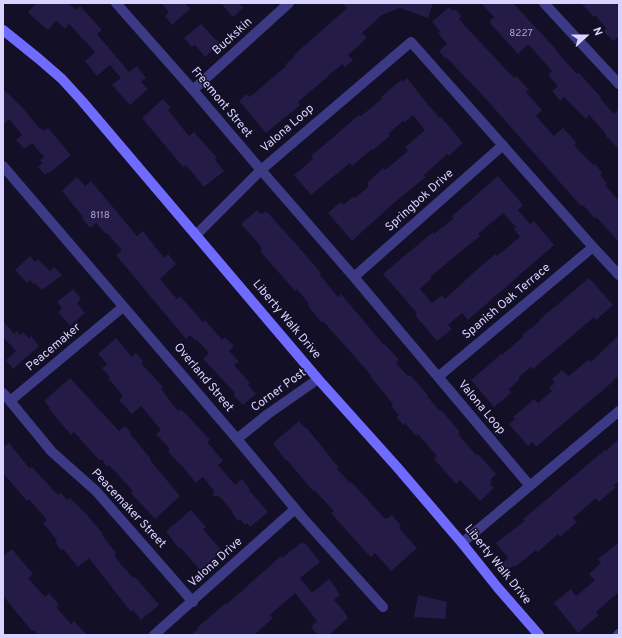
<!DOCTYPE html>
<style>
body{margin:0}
#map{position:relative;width:622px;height:638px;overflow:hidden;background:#130f26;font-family:Overpass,sans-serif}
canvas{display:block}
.frame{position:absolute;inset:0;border:4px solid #d9d4ff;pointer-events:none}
.north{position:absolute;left:566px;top:16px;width:40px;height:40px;-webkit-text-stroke:3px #130f26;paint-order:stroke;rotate:69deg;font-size:11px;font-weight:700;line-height:16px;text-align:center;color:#d9d4ff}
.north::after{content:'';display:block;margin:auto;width:14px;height:18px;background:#d9d4ff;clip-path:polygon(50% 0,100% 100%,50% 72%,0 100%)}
</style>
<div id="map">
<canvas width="622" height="638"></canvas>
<div class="frame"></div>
<div class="north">N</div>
</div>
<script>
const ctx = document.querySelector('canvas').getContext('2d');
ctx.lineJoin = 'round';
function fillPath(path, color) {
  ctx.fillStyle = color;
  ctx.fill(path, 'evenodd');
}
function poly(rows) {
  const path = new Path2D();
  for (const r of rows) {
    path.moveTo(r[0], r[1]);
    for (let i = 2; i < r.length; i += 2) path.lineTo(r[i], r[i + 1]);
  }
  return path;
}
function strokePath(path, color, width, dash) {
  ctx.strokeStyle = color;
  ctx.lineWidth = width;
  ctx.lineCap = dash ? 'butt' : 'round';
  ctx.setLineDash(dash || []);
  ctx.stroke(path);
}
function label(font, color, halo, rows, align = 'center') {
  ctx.font = font + ' Overpass,sans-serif';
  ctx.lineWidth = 3;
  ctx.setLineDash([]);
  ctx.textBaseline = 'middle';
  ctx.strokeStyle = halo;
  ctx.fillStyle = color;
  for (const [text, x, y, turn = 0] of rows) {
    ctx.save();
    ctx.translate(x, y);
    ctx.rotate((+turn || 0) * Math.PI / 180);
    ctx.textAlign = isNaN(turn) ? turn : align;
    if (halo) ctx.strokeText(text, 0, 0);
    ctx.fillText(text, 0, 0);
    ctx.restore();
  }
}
const building = poly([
 [36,3,68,3,76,10,80,6,102,30,97,34,129,72,137,66,146,78,141,82,148,89,130,105,112,85,121,78,110,65,97,76,85,61,95,52,69,24,65,29,56,21,48,30,36,20,28,12],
 [161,3,185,3,190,9,172,25,165,16,169,12],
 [221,3,239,3,243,8,233,17],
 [342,3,433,3,428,18,400,8,382,15,362,33,367,38,348,55,353,60,345,67,342,64,319,84,298,102,300,105,266,133,239,101,246,94,249,97,256,92,286,66,285,65,295,56,294,55,347,8],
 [481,3,513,3,554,47,558,53,577,74,578,72,601,97,600,98,614,114,619,109,619,149,606,136,606,134,589,115,586,119,564,97,560,101,552,91,558,86,548,75,552,71,528,44,518,54,489,22,494,17],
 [581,3,615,3,619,7,619,36,613,41,604,32,606,28,595,15,594,17],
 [449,7,453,11,455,9,462,16,459,19,468,29,514,78,516,76,526,87,529,90,526,92,542,110,536,116,554,136,563,128,575,141,576,144,574,145,593,165,595,164,602,173,600,175,607,183,605,185,619,201,619,242,596,217,595,219,583,205,581,206,485,98,446,57,445,58,439,51,447,44,438,33,440,31,432,22],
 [201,24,220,44,205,57,195,45,192,47,184,38],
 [407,78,429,106,440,118,441,117,463,143,449,156,447,154,433,167,424,175,426,177,396,201,352,241,328,213,341,202,343,205,354,196,355,198,369,186,367,183,383,168,385,170,408,151,405,147,425,130,413,115,405,122,403,121,388,134,390,136,373,150,372,149,352,166,350,163,311,195,294,175,313,159,311,156,359,115,361,116,382,99,381,97,401,80,403,82],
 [3,89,21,106,40,129,42,128,44,131,48,128,71,155,49,173,48,172,45,175,38,167,42,163,40,160,44,157,32,143,24,149,16,140,22,135,9,119,3,125],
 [163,99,171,108,168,110,189,136,194,132,217,158,215,160,224,171,204,187,186,165,183,167,142,118],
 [498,176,523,205,518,210,530,224,534,221,554,245,468,320,462,313,448,325,452,329,437,341,415,315,417,313,383,274,433,232,434,234,454,218,452,216],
 [503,213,516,227,514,229,520,237,497,256,495,254,484,264,484,263,445,299,442,295,432,303,420,289,432,278,430,277,480,236,478,234],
 [77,177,85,186,91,181,137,236,143,231,164,258,168,254,176,264,160,279,177,299,180,296,203,322,205,320,222,340,225,337,234,346,229,351,239,361,234,365,250,383,248,385,256,394,243,405,233,395,235,393,203,359,209,353,196,339,195,340,190,335,186,339,116,255,122,250,107,233,106,234,96,223,90,228,82,218,83,217,62,191],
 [257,210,261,214,266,211,297,245,321,273,320,275,338,297,341,294,384,345,385,344,399,360,396,363,408,376,410,375,428,395,427,396,440,411,441,410,460,432,458,434,476,455,478,454,496,474,490,480,492,482,490,484,494,488,480,501,460,480,456,484,434,459,437,456,418,434,416,436,405,423,403,425,396,417,399,415,391,406,393,404,370,376,371,375,323,321,322,323,308,306,309,304,297,289,295,291,260,251,262,249,259,244,241,224],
 [30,256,35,262,38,259,50,271,54,267,62,275,42,290,35,283,33,284,30,280,27,283,15,270],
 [589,278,613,305,596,320,594,317,533,369,531,367,519,377,519,380,509,389,511,393,494,407,471,380,501,354,502,355,524,336,522,335,540,321,539,320],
 [73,289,81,299,77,303,85,313,70,326,58,312,62,308,57,302],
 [3,321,14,334,17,331,20,335,23,332,29,339,31,336,39,346,13,369,6,360,16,351,3,337],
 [619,335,619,375,610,384,536,447,533,442,528,446,509,424,515,419,513,417,534,399,538,403,552,391,549,388,555,383,552,379,562,370,569,376,588,360,591,362],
 [116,338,132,357,136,353,143,361,141,363,163,387,161,389,178,411,180,409,184,412,210,440,207,442,223,461,218,465,235,485,242,479,250,489,249,490,268,512,250,527,247,523,245,525,240,519,238,521,232,513,233,512,219,496,213,496,214,491,203,477,196,483,181,465,180,465,168,451,170,449,156,434,161,430,141,406,132,414,119,400,123,396,108,378,110,377,102,368,107,364,98,354],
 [70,378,119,431,125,426,131,433,130,434,151,459,150,460,180,496,155,519,131,493,133,491,109,465,107,467,102,459,100,461,74,432,71,435,49,409,50,408,44,401],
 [299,421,305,428,306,427,339,468,337,469,350,483,351,482,357,488,385,519,386,518,387,519,392,515,401,526,399,528,417,548,391,571,375,553,371,557,364,550,331,513,334,511,314,490,313,491,287,460,286,461,273,443],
 [619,439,619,481,614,485,616,487,599,502,596,498,573,518,577,522,560,537,558,534,538,552,536,550,515,567,514,565,507,571,501,564,508,558,496,543,522,523,525,521,523,519,605,450,606,451],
 [9,443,30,469,32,467,58,495,61,493,67,500,70,498,87,515,103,534,102,535,116,553,114,555,120,563,133,578,135,577,138,580,159,605,141,620,133,610,131,612,89,558,78,567,63,549,61,550,55,542,57,540,43,523,47,520,29,499,27,501,3,473,3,447],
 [191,510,206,527,203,529,222,551,200,570,181,548,179,549,166,531],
 [302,542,304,544,305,543,320,562,300,578,312,593,329,579,338,591,337,592,340,595,334,600,343,610,348,618,329,635,318,635,311,627,317,621,295,593,270,615,273,618,254,635,190,635,198,629,198,627,226,603,227,604,281,556,282,558],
 [619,542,619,592,596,612,599,615,578,633,554,603,571,589,576,596,595,580,589,574,601,563,598,559],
 [12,549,33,574,28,578,45,597,49,593,59,605,56,607,71,624,74,621,87,635,38,635,34,630,32,631,3,596,3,556],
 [418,595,447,602,445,619,414,617]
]);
const street = poly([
 [116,3,193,90,261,170,196,235],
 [544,3,619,84],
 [193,90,289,3],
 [3,166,237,439,302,517,383,607],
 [354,277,503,145],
 [438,377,593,247],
 [3,393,10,401,123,307],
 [10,401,52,452,96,491,193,602],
 [237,439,268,414,318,379],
 [530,486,354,277,261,170,411,42,593,247,619,275],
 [462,543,619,411],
 [154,635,295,509],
 [618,635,619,634]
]);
const secondary = poly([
 [3,30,39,59,62,79,82,101,318,379,397,467,462,543,498,588,539,635]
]);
const numberNames = [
 ["8227",521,34],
 ["8118",100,216]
];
const streetNames = [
 ["Buckskin",233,37,-42],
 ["Freemont Street",221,103,50],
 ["Valona Loop",288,129,-41],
 ["Springbok Drive",420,201,-42],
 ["Spanish Oak Terrace",507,302,-40],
 ["Liberty Walk Drive",286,320,50],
 ["Peacemaker",54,348,-40],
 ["Overland Street",203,378,50],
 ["Corner Post",279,391,-36],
 ["Valona Loop",481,408,50],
 ["Peacemaker Street",128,509,47],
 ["Valona Drive",216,563,-42],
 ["Liberty Walk Drive",497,565,51]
];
fillPath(building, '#241b47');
strokePath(street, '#3d3a85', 10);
strokePath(secondary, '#6f6bff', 10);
label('10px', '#aca6d1', null, numberNames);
label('12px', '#d9d4ff', '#130f26', streetNames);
</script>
